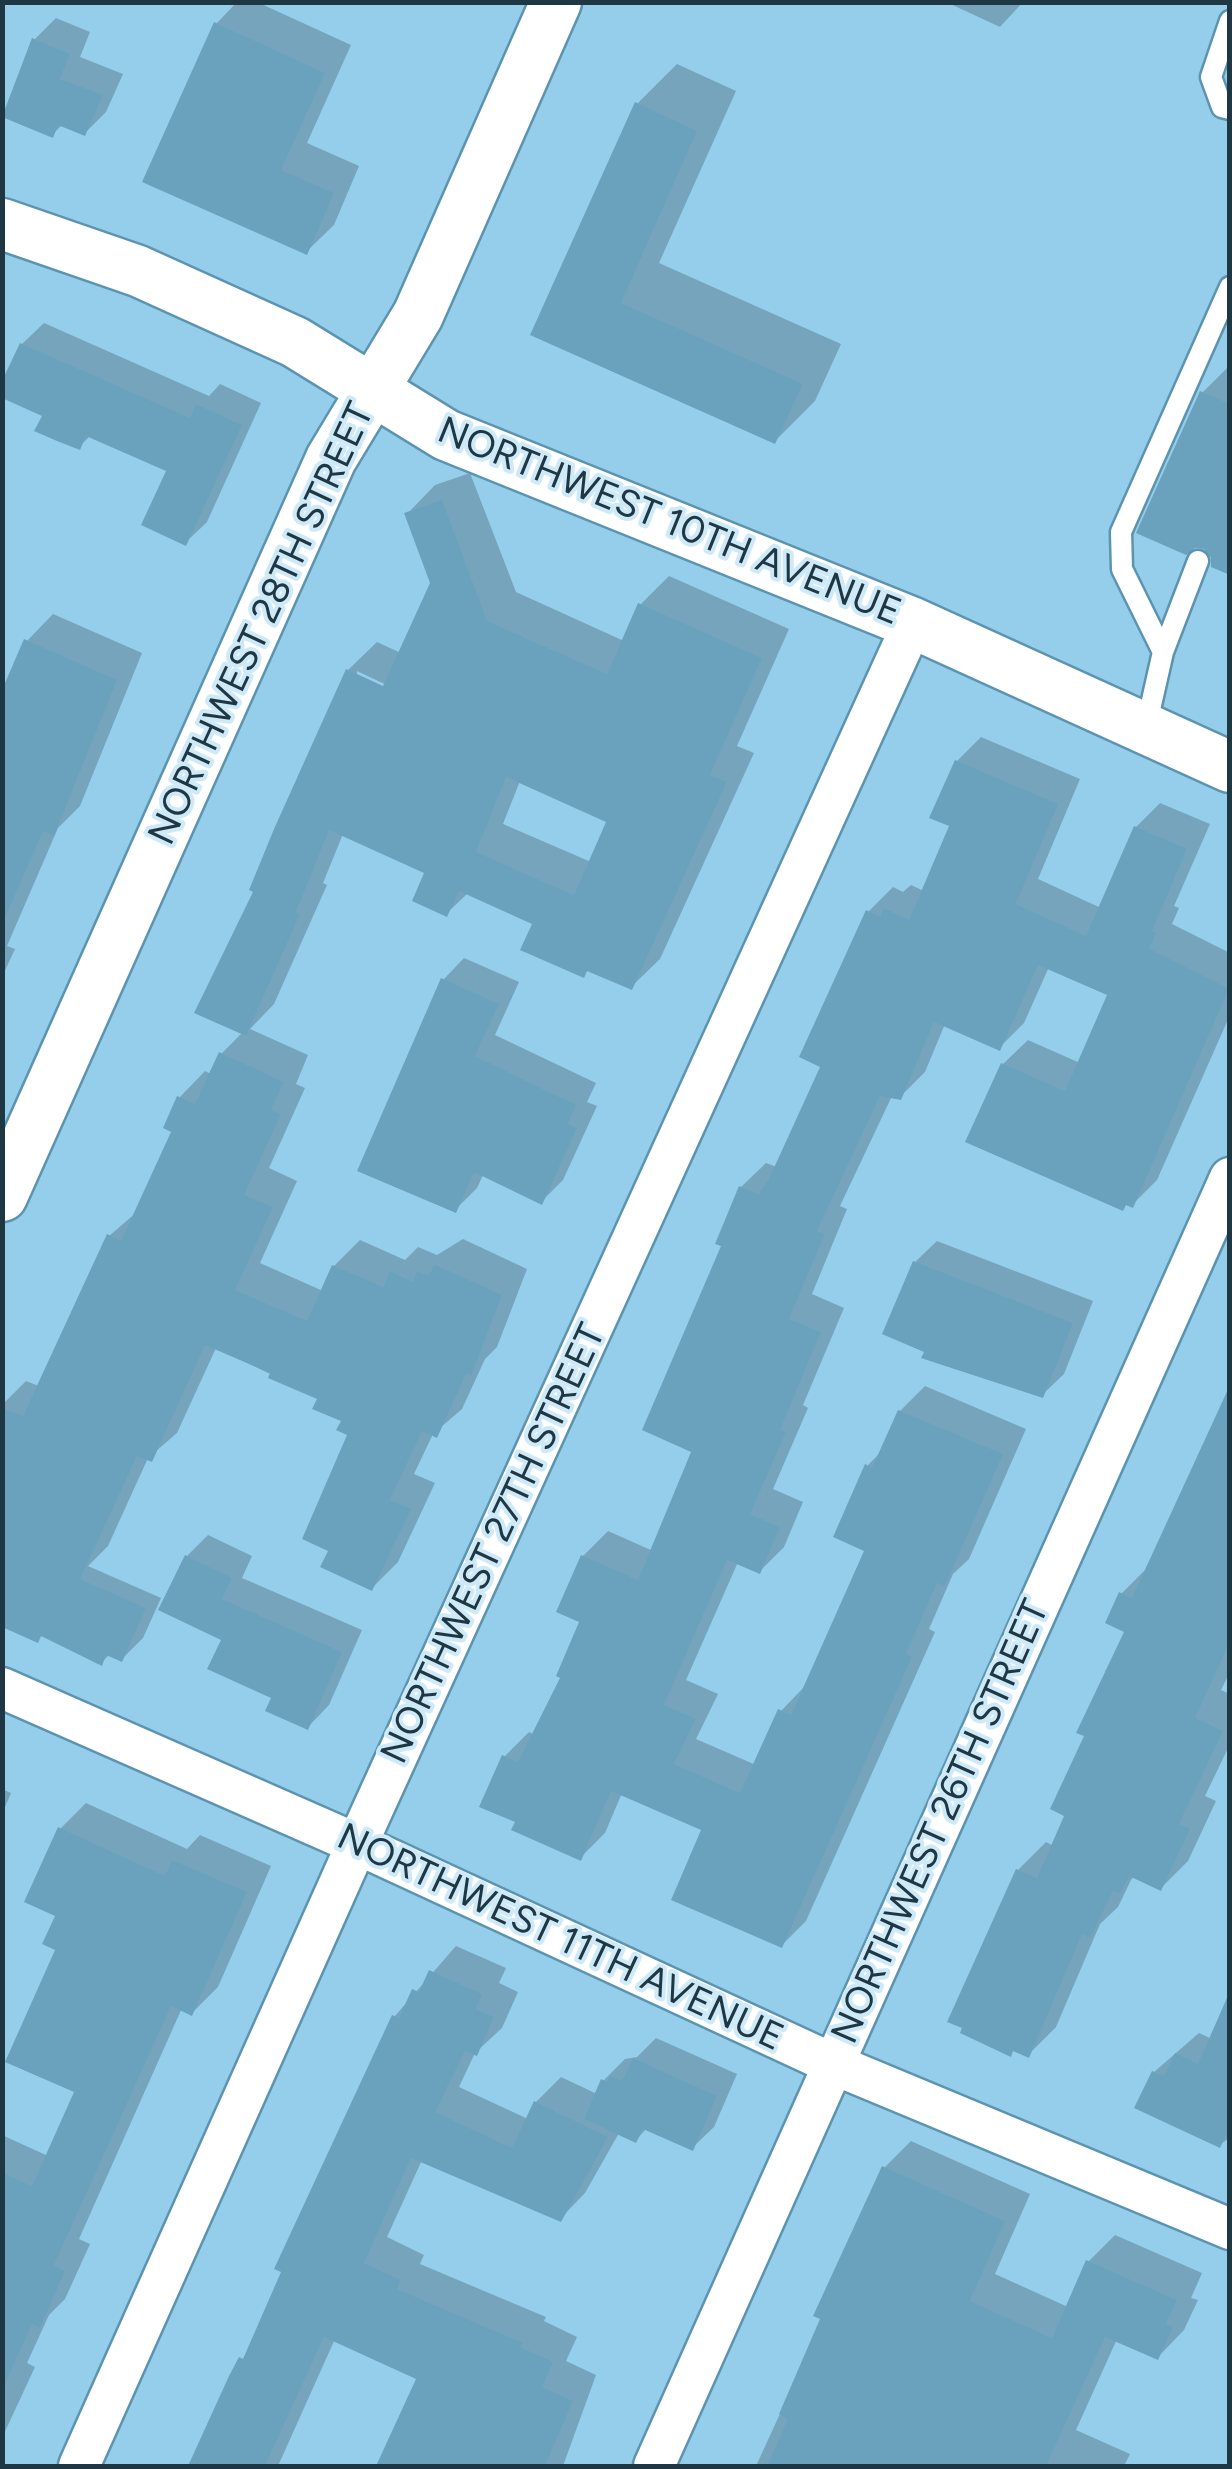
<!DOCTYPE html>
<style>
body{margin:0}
#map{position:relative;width:1232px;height:2469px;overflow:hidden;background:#94ceeb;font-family:Figtree,sans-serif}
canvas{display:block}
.frame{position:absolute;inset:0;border:5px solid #1f3742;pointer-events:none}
</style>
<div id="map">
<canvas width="1232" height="2469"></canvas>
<div class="frame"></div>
</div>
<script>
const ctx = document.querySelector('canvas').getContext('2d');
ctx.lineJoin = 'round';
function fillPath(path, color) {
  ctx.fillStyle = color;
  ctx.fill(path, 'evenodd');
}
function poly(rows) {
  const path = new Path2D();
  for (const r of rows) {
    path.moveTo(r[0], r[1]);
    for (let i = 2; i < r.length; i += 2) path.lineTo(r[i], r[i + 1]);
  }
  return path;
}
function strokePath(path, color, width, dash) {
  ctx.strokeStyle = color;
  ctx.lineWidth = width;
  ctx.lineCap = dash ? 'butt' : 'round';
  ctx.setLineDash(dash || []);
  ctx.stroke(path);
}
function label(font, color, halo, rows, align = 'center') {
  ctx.font = font + ' Figtree,sans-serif';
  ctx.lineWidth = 8;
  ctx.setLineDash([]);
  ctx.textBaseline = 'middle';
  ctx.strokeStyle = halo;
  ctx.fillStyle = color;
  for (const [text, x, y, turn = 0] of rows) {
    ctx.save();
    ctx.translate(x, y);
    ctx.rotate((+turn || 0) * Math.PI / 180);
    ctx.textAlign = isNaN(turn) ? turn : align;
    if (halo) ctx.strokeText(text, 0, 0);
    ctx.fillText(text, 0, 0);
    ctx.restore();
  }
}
const shadow = poly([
 [237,2,257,2,351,45,307,143,359,166,334,225,306,252,216,24],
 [946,2,1023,2,1000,27],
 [56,18,90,32,80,57,123,74,106,112,85,133,63,124,52,135,34,40],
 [677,64,736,91,659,263,841,344,815,401,775,441,534,334,637,104],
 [44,323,209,396,220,384,261,403,207,522,185,543,169,469,91,435,79,447,45,415,22,344],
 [1230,365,1230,573,1202,393],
 [470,473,516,592,624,641,640,605,669,576,789,629,737,746,754,753,660,959,631,987,589,969,584,975,535,923,468,893,446,914,428,871,343,834,323,883,327,885,274,1004,250,1029,308,1055,296,1084,305,1088,269,1168,297,1181,260,1263,323,1291,334,1266,360,1240,405,1260,418,1247,437,1255,463,1239,527,1269,497,1347,485,1359,462,1409,433,1434,414,1474,435,1483,398,1562,372,1588,331,1550,350,1434,344,1420,320,1398,216,1348,177,1433,148,1458,108,1546,88,1566,161,1598,143,1638,122,1659,110,1654,101,1663,43,1634,38,1640,2,1498,2,1405,26,1381,39,1386,109,1236,138,1211,174,1130,179,1098,205,1071,211,1074,221,1054,243,1032,256,891,348,670,377,642,401,653,433,583,407,514,435,485],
 [357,671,395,689,393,693,357,677],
 [520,781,610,820,591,862,503,824],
 [53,614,142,653,80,806,58,828,7,946,15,949,2,977,2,697,27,641],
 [981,737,1080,779,1038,879,1101,908,1136,827,1160,803,1210,824,1174,906,1179,908,1172,924,1230,953,1230,1015,1157,1180,1132,1205,1003,1064,1028,1040,1080,1063,1110,994,1049,967,1024,1023,999,1048,945,1024,925,1072,900,1097,892,1096,840,1206,847,1209,812,1294,844,1308,803,1405,808,1408,773,1489,803,1502,784,1547,760,1571,738,1562,686,1680,718,1694,696,1739,756,1765,781,1711,805,1686,868,1550,867,1466,882,1451,900,1411,925,1386,1026,1429,969,1559,953,1574,929,1629,935,1632,806,1921,782,1945,705,1829,622,1793,605,1833,580,1858,518,1821,504,1757,529,1732,535,1735,564,1676,582,1621,559,1611,583,1556,608,1531,653,1551,695,1450,725,1245,741,1187,766,1163,777,1167,823,1066,868,912,893,887,903,892,911,885,924,891,952,825,957,761],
 [464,958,519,982,495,1035,596,1083,587,1102,597,1106,563,1180,541,1202,484,1173,477,1188,455,1210,443,980],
 [937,1241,1093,1301,1064,1374,1042,1395,915,1262],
 [1230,1391,1230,1672,1221,1690,1230,1694,1230,1744,1205,1796,1216,1801,1188,1861,1161,1888,1134,1876,1131,1880,1118,1907,1100,1924,1056,2027,1028,2055,1018,1870,1046,1842,1054,1846,1067,1815,1087,1735,1127,1631,1121,1594,1150,1565],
 [208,1535,252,1556,242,1578,362,1630,329,1705,308,1727,225,1639,187,1556],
 [2,1789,11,1793,2,1814],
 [86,1803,187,1849,200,1835,271,1866,218,1987,192,2013,182,2008,79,2239,90,2244,65,2299,49,2315,27,2363,35,2367,2,2438,2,2135,48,2156,78,2091,58,1948,60,1829],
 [456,1946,506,1968,499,1983,518,1992,502,2028,475,2053,459,2087,528,2119,536,2102,561,2077,597,2094,603,2081,625,2059,637,2057,656,2038,737,2074,714,2127,692,2148,647,2128,636,2140,619,2133,585,2193,560,2219,422,2160,387,2237,424,2255,420,2264,546,2317,544,2321,577,2337,566,2361,596,2375,563,2466,377,2466,419,2378,335,2339,278,2466,191,2466,231,2377,249,2350,394,2017],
 [1230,1998,1230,2138,1219,2145,1154,2072,1199,2033,1212,2039],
 [911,2141,1030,2194,995,2274,1068,2307,1088,2262,1115,2235,1202,2273,1191,2298,1198,2300,1184,2330,1158,2357,1117,2339,1076,2430,1130,2454,1124,2466,756,2466,824,2318,884,2168]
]);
const building = poly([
 [214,22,325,73,281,170,334,193,307,255,142,182],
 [32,38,70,54,60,79,103,95,85,136,58,125,53,138,2,117],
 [635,102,697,131,621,303,803,384,775,444,530,335],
 [20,343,190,418,196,404,242,425,186,546,141,525,166,471,86,436,80,450,57,441,34,431,42,416,2,398,2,381],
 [1200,391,1230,404,1230,575,1211,567,1211,558,1204,549,1195,548,1186,555,1136,533],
 [442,500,487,621,607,674,638,603,762,658,710,775,727,782,632,990,587,971,584,978,520,950,532,924,459,891,447,917,412,901,424,873,329,830,296,912,300,914,246,1036,194,1013,253,892,249,890,274,829,346,669,383,686,430,583,404,513],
 [506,777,606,822,574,895,476,852],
 [24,639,117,680,54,836,43,831,2,925,2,690],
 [955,760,1058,804,1016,904,1086,936,1134,826,1187,849,1152,931,1156,933,1149,949,1229,989,1133,1208,1126,1205,1123,1211,965,1142,1001,1063,1065,1091,1107,995,1038,965,1000,1051,934,1022,901,1100,880,1096,817,1231,825,1234,789,1319,821,1332,780,1430,786,1432,750,1514,780,1527,760,1574,727,1560,664,1705,696,1719,674,1764,740,1793,778,1709,791,1715,864,1551,833,1537,865,1464,872,1468,898,1410,1003,1454,945,1586,937,1583,906,1654,912,1657,782,1948,671,1900,701,1830,611,1791,581,1861,511,1830,515,1822,479,1807,502,1755,518,1762,560,1678,556,1676,579,1622,556,1612,581,1555,638,1580,691,1452,642,1430,721,1246,715,1244,739,1186,759,1194,768,1181,820,1067,799,1057,866,910,880,917,884,908,909,920,949,826,929,818],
 [441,978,499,1004,475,1056,576,1105,568,1124,577,1128,542,1205,474,1172,456,1213,357,1171],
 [219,1052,284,1082,271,1110,281,1114,244,1195,273,1207,235,1290,307,1321,332,1265,383,1287,390,1271,413,1282,417,1271,429,1276,434,1264,502,1295,471,1376,466,1374,437,1438,422,1431,390,1500,411,1509,372,1591,320,1567,328,1551,302,1539,347,1435,336,1430,341,1421,312,1409,317,1399,268,1378,270,1373,205,1345,152,1462,137,1456,80,1579,146,1608,122,1662,106,1655,102,1666,41,1636,38,1643,2,1627,2,1408,23,1416,107,1234,121,1241,171,1132,163,1128,177,1096,195,1104],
 [913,1261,1073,1323,1043,1398,921,1358,924,1352,882,1334],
 [1230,1385,1230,1642,1195,1718,1223,1731,1179,1824,1190,1829,1161,1891,1129,1876,1120,1894,1113,1891,1090,1938,1082,1934,1029,2058,1013,2051,1011,2057,960,2033,962,2028,947,2022,1016,1869,1037,1878,1064,1816,1050,1809,1084,1736,1076,1733,1124,1632,1105,1623,1119,1592,1132,1598],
 [185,1555,232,1578,222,1599,342,1652,308,1730,265,1711,271,1698,207,1669,221,1640,158,1610],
 [58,1827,165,1876,172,1860,247,1892,192,2016,171,2006,54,2265,65,2271,40,2328,32,2324,2,2391,2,2172,32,2186,74,2092,5,2062,55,1950,42,1944,55,1916,24,1902],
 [429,1970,482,1994,476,2009,494,2017,477,2056,465,2051,435,2112,512,2148,534,2101,608,2137,561,2222,411,2158,364,2263,401,2280,397,2289,523,2343,520,2347,553,2362,542,2387,573,2401,545,2466,376,2466,416,2379,324,2337,265,2466,188,2466,229,2376,239,2357,243,2359,281,2272,274,2269,378,2045,392,2015,399,2018,412,1989,419,1992],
 [1230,1991,1230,2127,1220,2148,1134,2108,1152,2071,1164,2076,1175,2053,1198,2064],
 [633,2058,717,2096,693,2151,643,2129,636,2143,584,2119,601,2079,607,2082,610,2076,622,2081],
 [882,2166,1005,2221,970,2301,1052,2338,1086,2260,1177,2300,1166,2324,1173,2327,1158,2360,1105,2337,1046,2466,767,2466,788,2419,779,2414,820,2319,813,2316]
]);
const service = poly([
 [1230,21,1211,77,1222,107,1230,109],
 [1163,652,1198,561],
 [1146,727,1163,652,1122,569,1121,532,1230,287]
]);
const minor = poly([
 [2,1688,357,1844,833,2064,1230,2229],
 [79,2466,357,1844,913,623],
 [654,2466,1230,1178]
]);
const tertiary = poly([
 [2,224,138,271,295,342,446,435,913,623,1230,767],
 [2,1196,331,459,418,315,556,2]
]);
const streetNames = [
 ["NORTHWEST 10TH AVENUE",669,522,22],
 ["NORTHWEST 28TH STREET",262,624,-65],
 ["NORTHWEST 27TH STREET",494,1544,-65],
 ["NORTHWEST 26TH STREET",941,1822,-66],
 ["NORTHWEST 11TH AVENUE",560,1938,25]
];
fillPath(shadow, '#0003');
fillPath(building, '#6aa2be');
strokePath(service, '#5c94b0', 25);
strokePath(minor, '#5c94b0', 45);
strokePath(tertiary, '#5c94b0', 55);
strokePath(service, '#fff', 20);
strokePath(minor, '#fff', 40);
strokePath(tertiary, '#fff', 50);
label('38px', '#1f3742', '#ceeaf9', streetNames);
</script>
